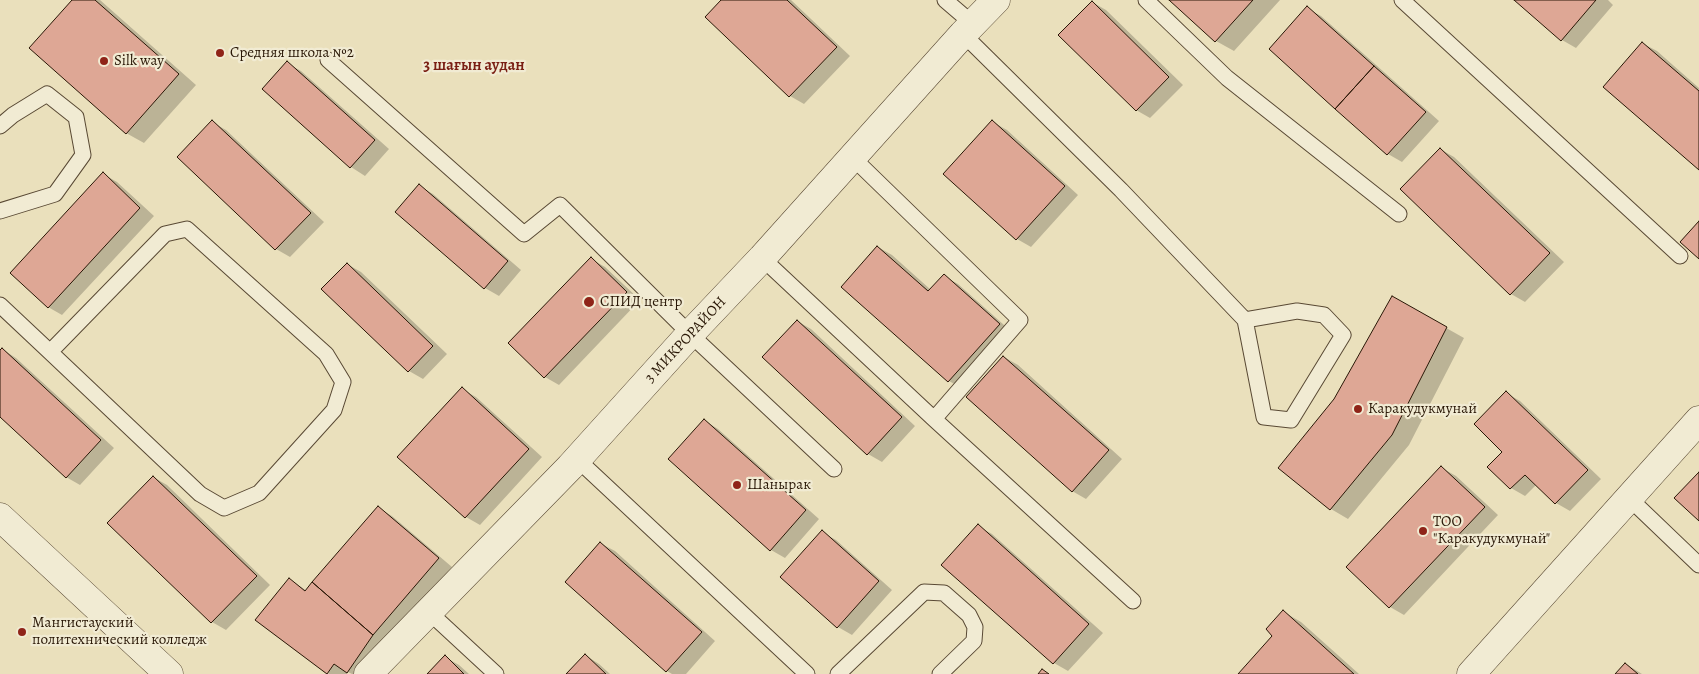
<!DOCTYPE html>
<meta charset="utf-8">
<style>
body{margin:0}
canvas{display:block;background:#eae0bc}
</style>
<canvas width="1699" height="674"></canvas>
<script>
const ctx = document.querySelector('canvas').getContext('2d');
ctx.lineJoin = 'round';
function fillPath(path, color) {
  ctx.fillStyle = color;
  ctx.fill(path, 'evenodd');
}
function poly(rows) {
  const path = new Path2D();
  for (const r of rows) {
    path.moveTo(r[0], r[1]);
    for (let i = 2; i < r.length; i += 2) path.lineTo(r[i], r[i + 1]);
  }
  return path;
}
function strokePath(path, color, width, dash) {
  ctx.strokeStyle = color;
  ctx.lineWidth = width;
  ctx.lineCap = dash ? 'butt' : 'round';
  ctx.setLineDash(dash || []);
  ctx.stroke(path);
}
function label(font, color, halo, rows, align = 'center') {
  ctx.font = font + ' Alegreya,serif';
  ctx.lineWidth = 4.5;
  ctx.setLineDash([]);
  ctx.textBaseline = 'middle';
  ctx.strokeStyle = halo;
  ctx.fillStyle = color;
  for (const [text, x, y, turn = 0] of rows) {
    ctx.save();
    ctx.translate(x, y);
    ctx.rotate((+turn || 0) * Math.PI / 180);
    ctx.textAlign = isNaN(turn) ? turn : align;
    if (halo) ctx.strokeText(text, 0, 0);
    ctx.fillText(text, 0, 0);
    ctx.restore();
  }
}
const shadow = poly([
 [74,0,100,0,196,85,144,143,126,133],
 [723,0,791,0,850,56,804,104,790,96],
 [1171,0,1280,0,1234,51,1216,41],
 [1516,0,1608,0,1613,5,1576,48,1562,40],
 [1092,2,1106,10,1183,85,1150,118,1136,110],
 [1307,8,1321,16,1439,121,1402,162,1388,154,1271,49],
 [1642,43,1657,51,1699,88,1699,168],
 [287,63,301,71,389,149,365,176,351,167,263,89],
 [212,122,226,130,324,222,290,257,276,249,178,157],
 [993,122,1007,130,1078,195,1031,247,1017,239],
 [1440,149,1454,157,1564,262,1525,302,1511,294,1402,189],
 [103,174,117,182,154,216,62,315,48,307],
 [419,186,433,194,521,270,499,296,485,288,397,211],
 [878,247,892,255,931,290,944,276,958,284,1013,333,963,389,949,381],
 [591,259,605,267,640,300,559,385,545,377],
 [347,264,361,272,447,354,423,379,409,371],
 [1393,298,1464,338,1409,445,1348,519,1331,509,1335,400],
 [797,321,811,329,915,426,882,462,868,454],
 [2,349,16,358,114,448,80,485,66,477,0,415,0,352],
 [1004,357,1018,365,1122,459,1086,499,1072,491],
 [462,389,476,397,542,457,480,525,466,517,399,457],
 [1506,393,1520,401,1601,479,1570,511,1556,503,1537,484,1525,496,1511,488,1489,467,1504,452],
 [704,420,718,429,819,519,785,558,771,550],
 [1442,468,1456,476,1498,515,1404,615,1390,607,1348,567],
 [153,477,167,485,270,585,226,630,212,622,109,523],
 [378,508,392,516,452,567,387,643,365,674,352,674,348,672,347,674,329,674,257,620,289,579,307,591],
 [978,526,992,534,1103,633,1068,671,1054,663,943,564],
 [822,532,836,540,892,590,852,635,838,627,782,577],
 [600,543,615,551,715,641,686,674,672,674,667,671,566,581],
 [1284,612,1301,622,1359,674,1239,674,1274,635],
 [585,655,599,664,610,674,568,674],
 [445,657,459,665,469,674,429,674],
 [1626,664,1642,674,1617,674]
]);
const building = poly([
 [72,0,95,0,179,74,126,134,29,48,72,0],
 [721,0,787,0,837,47,789,97,705,17,721,0],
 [1169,0,1253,0,1215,42,1169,0],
 [1514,0,1596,0,1561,41,1514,0],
 [1092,1,1169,77,1136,111,1058,35,1092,1],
 [1307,6,1374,66,1335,109,1269,49,1307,6],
 [1642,42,1699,91,1699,170,1603,87,1642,42],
 [287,61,375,140,350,168,262,89,287,61],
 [1374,66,1426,112,1387,155,1335,109,1374,66],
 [212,120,311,213,275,250,177,157,212,120],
 [992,120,1065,186,1016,240,943,174,992,120],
 [1440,148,1550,253,1510,295,1400,189,1440,148],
 [103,172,140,208,48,308,10,273,103,172],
 [419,184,508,261,484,289,395,212,419,184],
 [1699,221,1699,259,1680,242,1699,221],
 [877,246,928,291,944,274,1000,324,948,382,841,287,877,246],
 [591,257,627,292,544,378,508,343,591,257],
 [347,263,433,346,408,372,321,289,347,263],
 [1392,296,1447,327,1392,435,1330,510,1278,468,1334,399,1392,296],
 [797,320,902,417,867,455,762,357,797,320],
 [2,348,101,440,66,478,0,417,0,350,2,348],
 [1003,356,1109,450,1072,492,966,397,1003,356],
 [462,387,529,449,465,518,397,457,462,387],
 [1506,391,1588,470,1555,504,1525,475,1510,489,1487,467,1502,452,1474,424,1506,391],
 [704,419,806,510,770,551,668,459,704,419],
 [1441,466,1485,507,1389,608,1346,567,1441,466],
 [1699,472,1699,521,1674,498,1699,472],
 [153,476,257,576,211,623,107,523,153,476],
 [378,506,439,558,373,635,312,582,378,506],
 [978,524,1089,624,1053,664,941,565,978,524],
 [822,530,879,581,837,628,780,577,822,530],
 [600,542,702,632,666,672,565,582,600,542],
 [289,578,305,591,312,582,373,635,347,673,334,664,327,674,255,620,289,578],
 [1283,610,1354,674,1238,674,1272,636,1266,629,1283,610],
 [585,654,606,674,566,674,585,654],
 [445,655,464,674,427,674,445,655],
 [1625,663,1638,674,1615,674,1625,663],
 [1042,669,1049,674,1038,674,1042,669]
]);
const service = poly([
 [945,0,973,24],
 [1146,0,1227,78,1399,214],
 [1402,0,1680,256],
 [963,34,1121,190,1245,320,1264,417,1291,420,1343,335,1324,315,1297,311,1245,320],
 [328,60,524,234,560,205,690,334,834,469],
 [0,126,13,115,47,94,76,117,83,155,55,194,0,211],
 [852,157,1020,320,934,419],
 [762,258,934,419,1133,601],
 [0,305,50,352,200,494,224,508,259,493,334,410,343,382,326,354,187,229,165,234,50,352],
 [577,459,807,674],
 [1629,498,1699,565],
 [429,612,496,674],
 [838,674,924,592,944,593,969,615,975,627,974,641,940,674]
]);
const minor = poly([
 [368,674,570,467,690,334,762,258,963,34,996,0],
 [1471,674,1699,420]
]);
const tertiary = poly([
 [0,517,169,674]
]);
const markers = [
 [220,53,5,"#8f2418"],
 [104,61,5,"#8f2418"],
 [589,302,6,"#8f2418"],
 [1358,409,5,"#8f2418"],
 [737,485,5,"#8f2418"],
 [1423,531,5,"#8f2418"],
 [22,632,5,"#8f2418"]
];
const poiNames = [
 ["Средняя школа №2",230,53],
 ["Silk way",114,61],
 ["СПИД центр",600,302],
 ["Каракудукмунай",1368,409],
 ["Шанырак",747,485],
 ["ТОО",1433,522],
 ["\"Каракудукмунай\"",1433,539],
 ["Мангистауский",32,623],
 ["политехнический колледж",32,640]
];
const streetNames = [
 ["3 МИКРОРАЙОН",686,340,-47]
];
const neighbourhoodNames = [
 ["3 шағын аудан",474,66]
];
fillPath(shadow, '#0003');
fillPath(building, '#dea795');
strokePath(building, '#291706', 1);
strokePath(service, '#594934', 17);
strokePath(minor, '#594934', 29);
strokePath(tertiary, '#594934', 29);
strokePath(service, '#f1ebd3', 15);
strokePath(minor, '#f1ebd3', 28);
strokePath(tertiary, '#f1ebd3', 28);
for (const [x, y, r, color] of markers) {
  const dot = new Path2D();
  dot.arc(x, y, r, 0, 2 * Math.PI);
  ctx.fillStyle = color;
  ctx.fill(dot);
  strokePath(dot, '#f1ebd3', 2);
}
label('15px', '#291706', '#f1ebd3', poiNames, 'left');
label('15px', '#291706', '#f1ebd3', streetNames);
label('bold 16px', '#7a1f14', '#f1ebd3', neighbourhoodNames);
</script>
